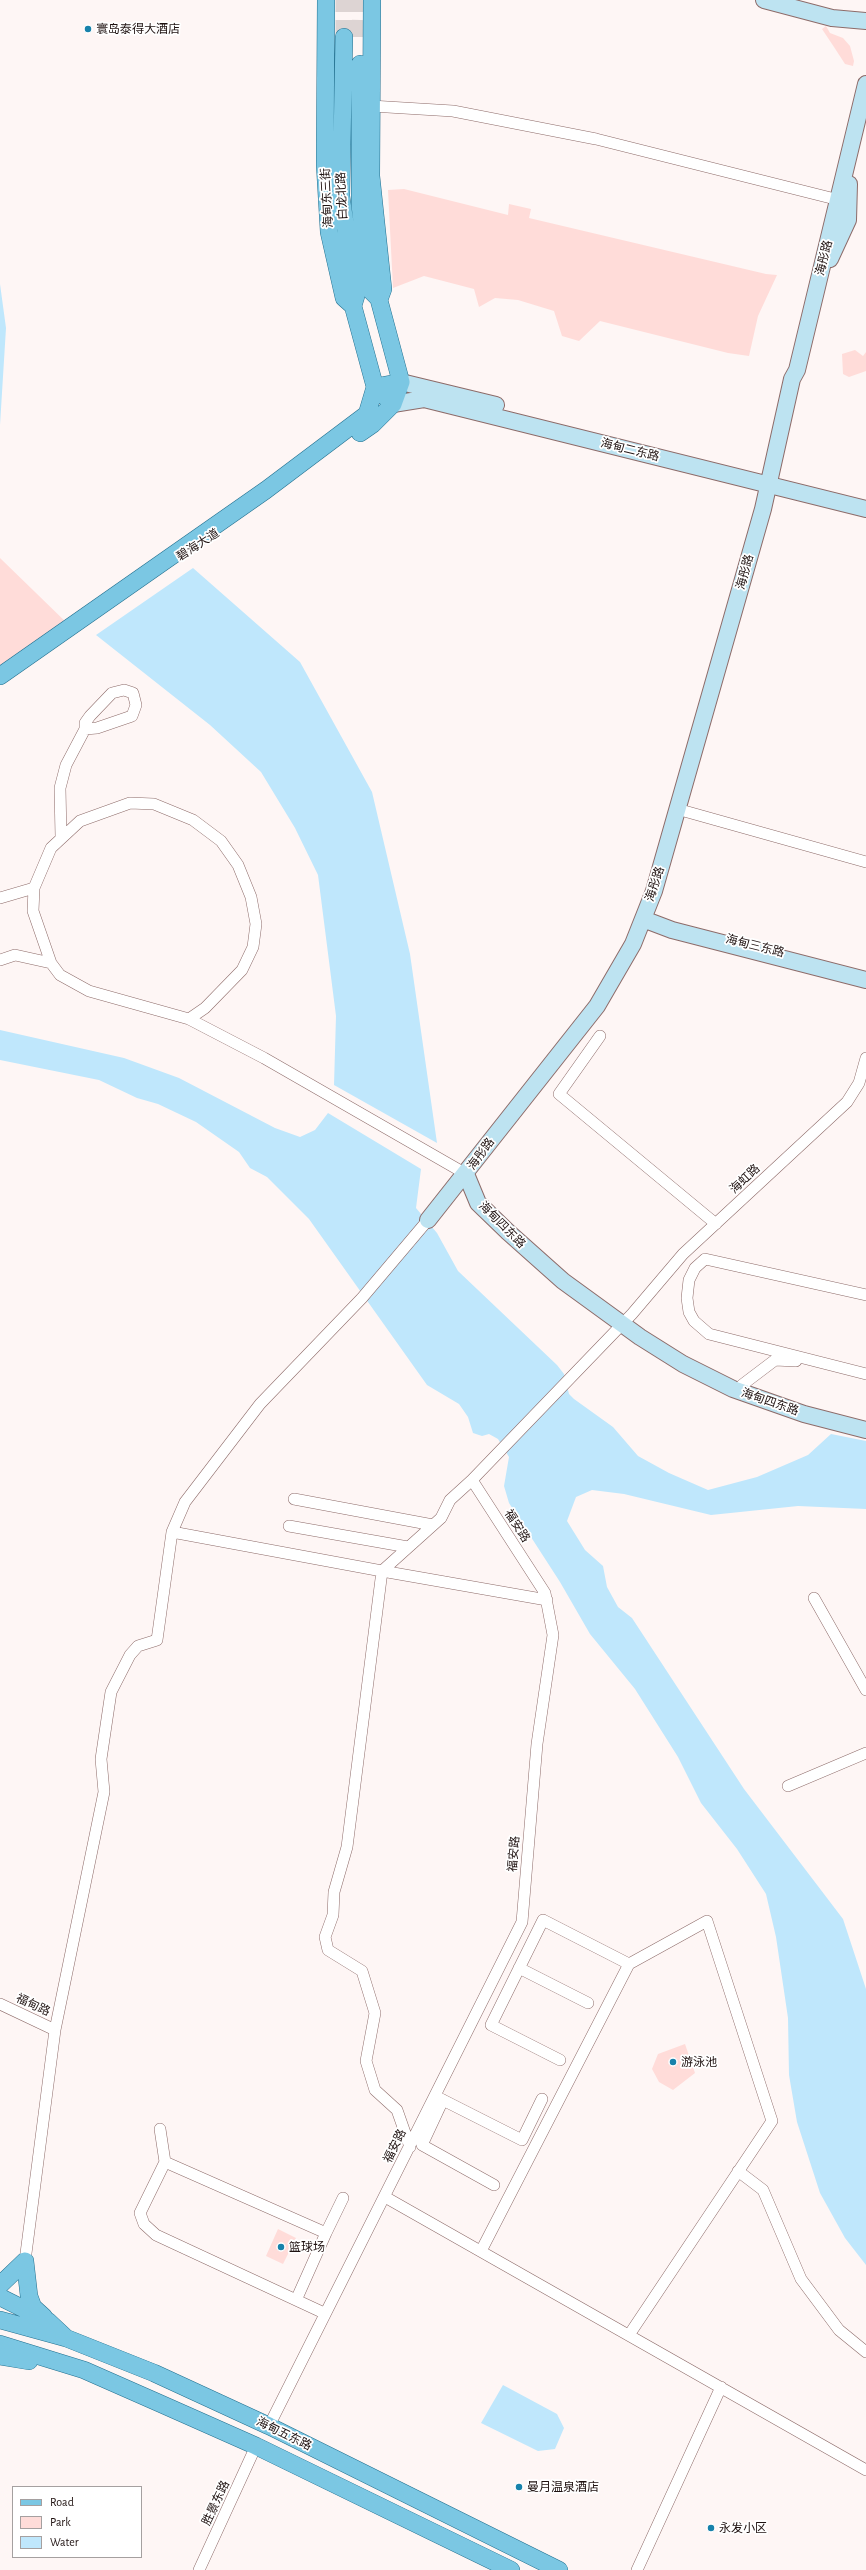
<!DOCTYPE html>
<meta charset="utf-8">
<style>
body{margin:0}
#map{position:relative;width:866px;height:2570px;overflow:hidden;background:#fef6f5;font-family:"Alegreya Sans",sans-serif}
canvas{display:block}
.legend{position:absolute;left:12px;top:2486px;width:130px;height:72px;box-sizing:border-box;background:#fff;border:1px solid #a5a0a0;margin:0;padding:5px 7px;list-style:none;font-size:12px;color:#1f1211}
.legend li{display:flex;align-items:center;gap:8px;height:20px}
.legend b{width:20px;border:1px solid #a5a0a0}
</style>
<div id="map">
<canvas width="866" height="2570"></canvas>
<ul class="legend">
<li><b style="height:5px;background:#7bc7e3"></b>Road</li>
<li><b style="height:11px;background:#ffdcd9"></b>Park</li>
<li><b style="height:11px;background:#bfe7fc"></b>Water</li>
</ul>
</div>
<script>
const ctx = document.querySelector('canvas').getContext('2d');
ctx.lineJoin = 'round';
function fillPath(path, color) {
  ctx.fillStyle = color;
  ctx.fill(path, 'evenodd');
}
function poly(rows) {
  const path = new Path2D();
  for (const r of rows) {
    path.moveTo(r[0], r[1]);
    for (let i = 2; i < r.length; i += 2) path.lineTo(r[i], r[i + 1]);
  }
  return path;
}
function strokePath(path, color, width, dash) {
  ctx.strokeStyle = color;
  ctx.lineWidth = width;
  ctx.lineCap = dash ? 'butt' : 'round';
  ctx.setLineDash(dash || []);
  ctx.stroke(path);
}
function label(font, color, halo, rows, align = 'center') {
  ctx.font = font + ' "Alegreya Sans","Noto Sans SC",sans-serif';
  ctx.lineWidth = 3.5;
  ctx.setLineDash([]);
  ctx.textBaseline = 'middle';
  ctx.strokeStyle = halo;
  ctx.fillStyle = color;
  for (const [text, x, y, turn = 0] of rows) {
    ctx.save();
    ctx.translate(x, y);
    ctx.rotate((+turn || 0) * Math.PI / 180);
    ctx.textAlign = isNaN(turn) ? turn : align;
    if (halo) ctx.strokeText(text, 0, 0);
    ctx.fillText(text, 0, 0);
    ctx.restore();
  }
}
const green = poly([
 [826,26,830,33,843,38,850,46,854,61,853,66,845,64,834,47,822,29],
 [404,189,508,215,509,204,531,209,529,218,766,274,777,275,758,316,749,356,728,353,600,321,579,341,562,336,554,311,518,300,495,298,479,307,474,289,424,276,393,288,388,190],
 [855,350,863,356,866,352,866,371,849,377,843,374,842,354],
 [0,558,71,627,0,677],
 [685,2044,695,2073,673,2090,659,2082,652,2069,658,2054],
 [278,2229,296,2238,283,2264,266,2256]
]);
const water = poly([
 [0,284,6,328,0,425],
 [193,568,300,662,372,792,410,954,437,1143,334,1085,336,1016,318,875,295,828,261,772,210,725,96,635],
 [0,1030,124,1058,179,1078,275,1128,300,1137,315,1130,328,1113,421,1169,416,1208,437,1233,458,1271,557,1365,564,1374,569,1394,574,1399,613,1427,638,1456,669,1473,708,1490,757,1477,808,1455,831,1434,866,1441,866,1509,798,1506,711,1515,624,1494,592,1490,576,1497,567,1521,585,1550,603,1566,607,1587,618,1607,632,1618,744,1789,843,1919,866,1989,866,2265,845,2238,820,2193,797,2122,789,2075,788,2018,776,1937,766,1894,737,1849,701,1803,678,1757,635,1689,590,1634,560,1582,509,1503,504,1486,509,1457,498,1439,489,1434,482,1436,473,1433,468,1417,459,1404,427,1385,309,1219,267,1177,250,1168,239,1152,196,1122,158,1104,137,1098,99,1080,0,1060],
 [503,2385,557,2414,564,2428,555,2449,538,2451,481,2423]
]);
const primaryTunnel = poly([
 [344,37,344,0],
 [360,37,361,0]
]);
const street = poly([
 [371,106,453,111,596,139,839,200],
 [677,809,866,862],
 [61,837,60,788,66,765,85,729,97,728,132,716,136,705,133,693,124,690,112,693,90,716,85,723,85,729],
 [0,898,34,888],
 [0,960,15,955,51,963],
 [189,1019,205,1008,242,970,253,947,256,924,251,897,238,865,221,841,193,820,154,804,130,803,80,821,51,848,34,888,33,911,51,963,60,975,89,991,189,1019,264,1058,466,1174],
 [600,1036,559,1094,716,1224],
 [866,1295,705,1259,695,1268,689,1280,687,1298,689,1312,694,1321,709,1334,866,1374],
 [742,1385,775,1360,796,1361],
 [294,1499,433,1525],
 [289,1526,408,1547],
 [172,1532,382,1571,441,1518,450,1500,472,1480],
 [814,1598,866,1690],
 [788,1786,866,1753],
 [519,1968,588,2003],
 [0,2004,55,2030],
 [560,2060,491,2025,543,1920,629,1964],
 [435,2096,522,2140,542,2099],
 [443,2100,422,2145,494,2185],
 [160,2129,165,2162,140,2213,144,2224,156,2235,324,2313],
 [410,2147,397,2110,375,2090,366,2061,375,2013,362,1971,328,1950,325,1937,333,1915,334,1892,347,1847,382,1571,547,1600],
 [165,2162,326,2233,297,2298],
 [738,2171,763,2190,801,2279,839,2330,866,2352],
 [385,2197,866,2470],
 [326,2233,343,2198],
 [481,2251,629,1964,707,1921,772,2121,629,2335],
 [25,2261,55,2030,104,1792,101,1759,111,1692,130,1655,138,1646,157,1640,172,1532,185,1502,260,1404,362,1298,428,1220],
 [269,2426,522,1922,537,1744,553,1635,545,1593,472,1480,632,1314,683,1254,847,1102,859,1083,866,1058],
 [199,2570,256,2446],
 [637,2570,721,2387]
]);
const secondary = poly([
 [764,0,832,18,866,21],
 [830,259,848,220,849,184],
 [401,382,496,405],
 [393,404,424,399,866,509],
 [643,919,672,930,866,980],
 [466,1174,478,1203,508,1232,563,1281,640,1337,683,1364,733,1389,804,1414,866,1430],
 [428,1220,597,1006,633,944,654,891,763,509,792,379,797,370,866,84]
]);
const primary = poly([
 [372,0,371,176,383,289,379,300,401,382],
 [344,37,341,196,356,296,353,306],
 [360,64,360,205,368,272,371,291,377,297],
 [360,433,373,424,393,404,401,382,375,387,393,404],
 [0,676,266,490,367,414,375,387,353,306,344,298,329,232,325,165,326,0],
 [25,2261,29,2296,33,2307,44,2317],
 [0,2285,25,2261],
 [0,2297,48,2321,64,2336],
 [0,2320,66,2338,154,2373,269,2426,559,2570],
 [0,2344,84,2370,159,2403,256,2446,511,2570],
 [0,2356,29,2361]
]);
const markers = [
 [88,29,4,"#1782ab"],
 [673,2062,4,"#1782ab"],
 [281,2247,4,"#1782ab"],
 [519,2487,4,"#1782ab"],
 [711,2528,4,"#1782ab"]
];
const poiNames = [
 ["寰岛泰得大酒店",96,29],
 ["游泳池",681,2062],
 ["篮球场",289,2247],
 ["曼月温泉酒店",527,2487],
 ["永发小区",719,2528]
];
const streetNames = [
 ["白龙北路",342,196,-93],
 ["海甸东三街",327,198,-93],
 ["海彤路",824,258,-76],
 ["海甸二东路",630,450,14],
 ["碧海大道",198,545,-33],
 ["海彤路",745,572,-75],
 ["海彤路",655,884,-72],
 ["海甸三东路",755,946,14],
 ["海彤路",481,1154,-54],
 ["海虹路",745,1179,-43],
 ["海甸四东路",502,1225,45],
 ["海甸四东路",770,1402,19],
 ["福安路",517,1526,57],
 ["福安路",514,1854,-85],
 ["福甸路",33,2005,25],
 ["福安路",395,2146,-64],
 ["海甸五东路",284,2434,26],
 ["胜景东路",216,2503,-65]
];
fillPath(green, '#ffdcd9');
fillPath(water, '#bfe7fc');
strokePath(primaryTunnel, '#ddd4d3', 17, [17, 8]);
strokePath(street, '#8d6b69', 12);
strokePath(secondary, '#8d6b69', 18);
strokePath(primary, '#226f8e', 18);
strokePath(street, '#fff', 11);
strokePath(secondary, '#bde3f1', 16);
strokePath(primary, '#7bc7e3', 17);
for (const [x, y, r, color] of markers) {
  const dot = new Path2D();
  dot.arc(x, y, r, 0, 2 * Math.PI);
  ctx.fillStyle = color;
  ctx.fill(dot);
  strokePath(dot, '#fff', 1.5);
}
label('12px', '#1f1211', '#fff', poiNames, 'left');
label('12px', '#1f1211', '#fff', streetNames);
</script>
